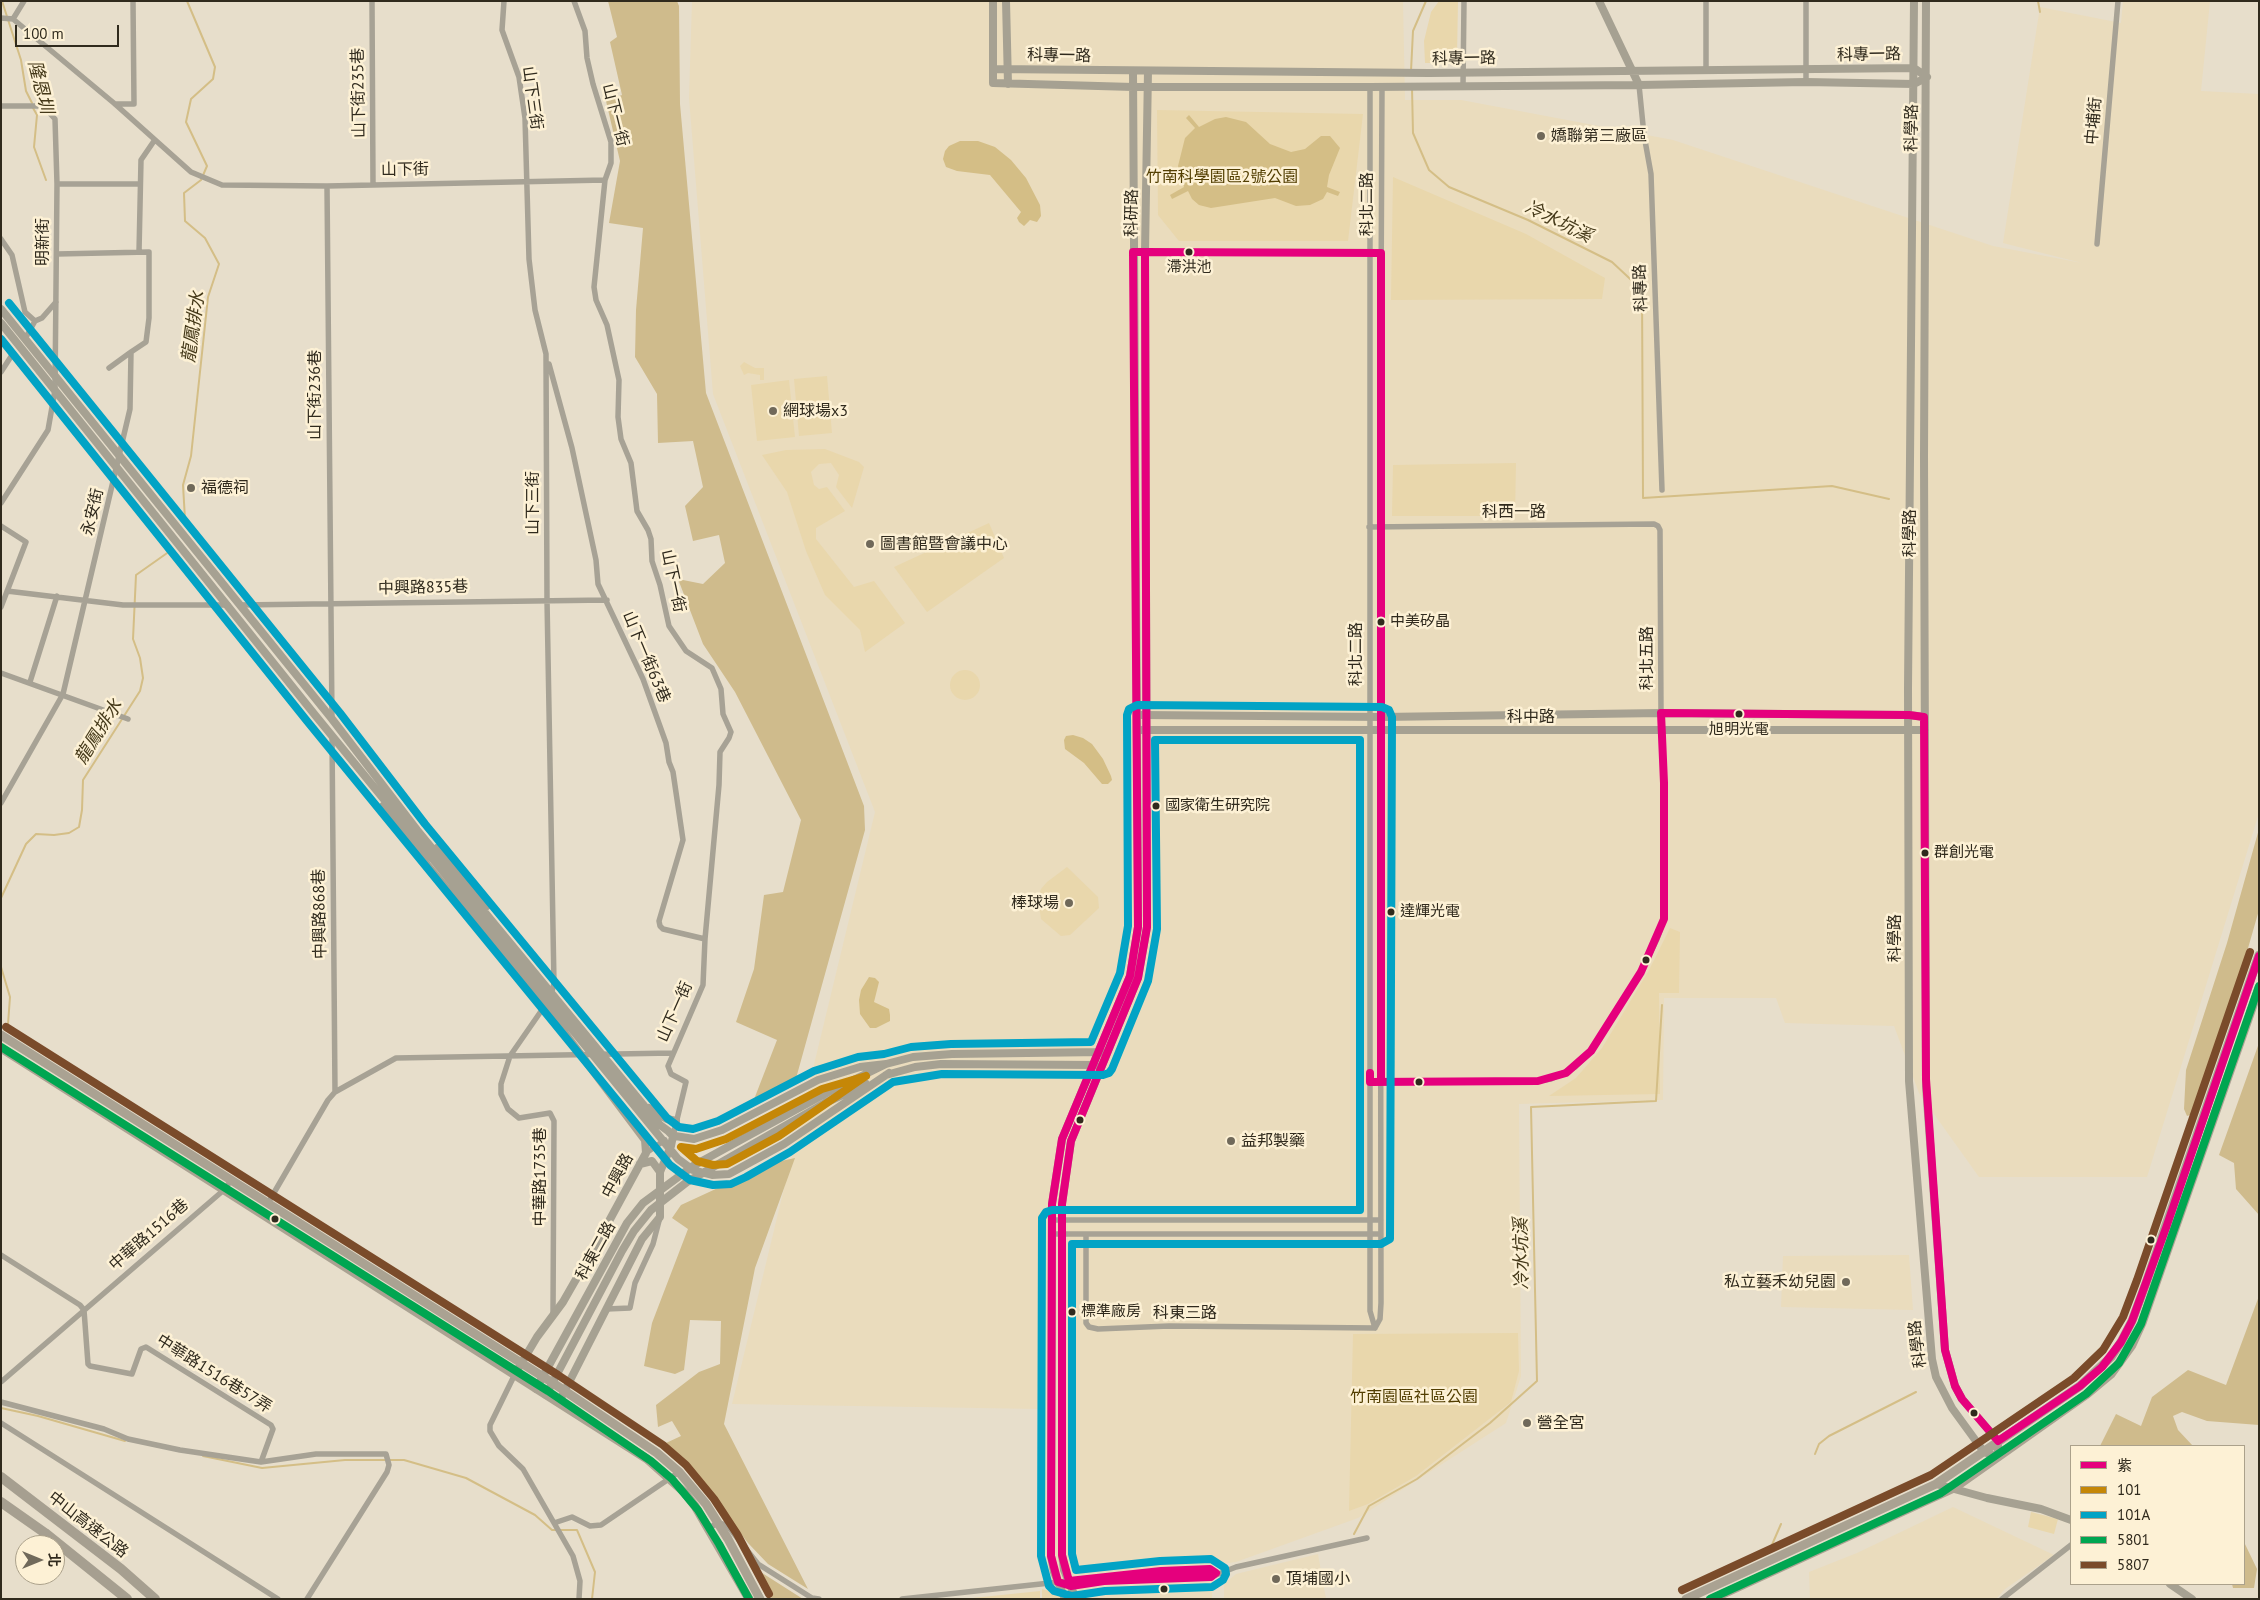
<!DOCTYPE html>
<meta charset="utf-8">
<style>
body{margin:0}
#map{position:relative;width:2260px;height:1600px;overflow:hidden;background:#e7decb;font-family:"PT Sans","Noto Sans TC",sans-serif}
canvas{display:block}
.frame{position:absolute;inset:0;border:2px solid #302a1d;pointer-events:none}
.legend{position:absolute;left:2070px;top:1445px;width:175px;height:140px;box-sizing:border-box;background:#fdf1d5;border:1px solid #aba18b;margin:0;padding:6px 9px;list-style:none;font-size:15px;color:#302a1d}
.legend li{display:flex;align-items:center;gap:10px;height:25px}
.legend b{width:25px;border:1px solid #aba18b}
.north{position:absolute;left:15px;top:1535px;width:50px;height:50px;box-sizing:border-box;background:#fdf1d5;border:1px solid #aba18b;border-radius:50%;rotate:90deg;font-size:14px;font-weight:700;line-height:20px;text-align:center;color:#302a1d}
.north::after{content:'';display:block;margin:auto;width:18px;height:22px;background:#70695a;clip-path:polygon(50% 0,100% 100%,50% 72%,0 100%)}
.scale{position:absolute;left:15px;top:25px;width:104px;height:22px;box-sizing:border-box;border:2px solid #302a1d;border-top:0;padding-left:6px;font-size:15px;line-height:18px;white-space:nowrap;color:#302a1d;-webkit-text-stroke:4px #fdf1d5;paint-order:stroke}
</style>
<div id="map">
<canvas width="2260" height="1600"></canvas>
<div class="frame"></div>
<ul class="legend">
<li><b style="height:6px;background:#e5007d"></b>紫</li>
<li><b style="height:6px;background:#c58707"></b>101</li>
<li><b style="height:6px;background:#02a3c5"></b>101A</li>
<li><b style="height:6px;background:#00a651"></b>5801</li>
<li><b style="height:6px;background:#7a4b2a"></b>5807</li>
</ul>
<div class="north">北</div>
<div class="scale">100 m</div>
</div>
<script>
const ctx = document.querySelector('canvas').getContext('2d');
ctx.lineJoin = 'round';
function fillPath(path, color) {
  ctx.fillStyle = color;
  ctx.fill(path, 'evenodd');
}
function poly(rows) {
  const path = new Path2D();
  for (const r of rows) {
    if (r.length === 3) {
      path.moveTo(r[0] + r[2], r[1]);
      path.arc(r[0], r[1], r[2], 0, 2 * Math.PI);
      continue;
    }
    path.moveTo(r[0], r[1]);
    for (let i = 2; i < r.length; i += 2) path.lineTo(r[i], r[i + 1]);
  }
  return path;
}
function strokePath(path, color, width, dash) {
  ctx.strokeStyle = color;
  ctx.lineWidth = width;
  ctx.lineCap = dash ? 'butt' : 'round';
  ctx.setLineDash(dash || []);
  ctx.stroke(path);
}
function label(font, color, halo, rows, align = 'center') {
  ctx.font = font + ' "PT Sans","Noto Sans TC",sans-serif';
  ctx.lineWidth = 5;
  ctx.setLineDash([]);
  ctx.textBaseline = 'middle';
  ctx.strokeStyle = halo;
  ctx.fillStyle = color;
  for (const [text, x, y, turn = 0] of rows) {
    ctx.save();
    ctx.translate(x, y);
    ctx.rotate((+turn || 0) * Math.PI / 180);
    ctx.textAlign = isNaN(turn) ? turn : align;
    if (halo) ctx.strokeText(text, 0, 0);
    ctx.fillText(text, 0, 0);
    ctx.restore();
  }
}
const built = poly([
 [692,1,1403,1,1405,100,1461,100,1673,140,1993,246,2082,263,2003,243,2040,7,2121,23,2123,1,2210,1,2201,91,2259,94,2259,813,2147,1177,1979,1177,1919,1093,1894,1026,1785,1023,1776,998,1664,998,1663,1100,1519,1104,1521,1376,1506,1423,1358,1518,1236,1562,1213,1565,1212,1599,1051,1599,1042,1576,1041,1409,732,1404,875,812,713,394,689,98],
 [1909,1255,1913,1310,1781,1307,1783,1256],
 [1953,1507,2054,1555,2005,1589,1996,1599,1810,1599,1809,1572,1857,1553],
 [1318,1554,1326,1599,1224,1599,1224,1584,1236,1574]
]);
const green = poly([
 [1439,1,1458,1,1457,56,1455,63,1425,63,1424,41,1431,12],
 [1157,110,1363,114,1348,241,1179,241,1158,215],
 [1393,177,1526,234,1605,278,1602,299,1391,300],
 [744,362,755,368,764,368,764,380,760,380,760,375,748,373,744,375,740,366],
 [827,376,832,433,799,436,794,379],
 [789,380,795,437,757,441,751,385],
 [825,449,859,462,864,467,852,508,836,487,839,475,831,463,819,464,811,472,814,485,819,489,827,487,845,511,816,528,816,539,854,587,874,581,905,623,865,652,860,630,825,595,806,551,787,492,762,455,786,450],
 [1516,463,1515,516,1392,516,1393,465],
 [989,523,1004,558,927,612,894,567],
 [965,685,15],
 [1067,867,1098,897,1099,908,1070,935,1061,936,1041,919,1038,898,1041,889,1047,882],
 [1670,928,1680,932,1679,993,1659,993,1660,1094,1549,1096,1576,1078,1602,1048,1648,972],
 [1518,1333,1519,1371,1511,1402,1416,1476,1368,1504,1349,1511,1353,1334],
 [2031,1512,2058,1519,2054,1534,2028,1527],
 [1042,1589,1059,1594,1060,1599,1042,1599],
 [1040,1591,1040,1599,963,1599]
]);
const forest = poly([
 [608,1,677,1,679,6,680,104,706,393,864,806,865,830,795,1082,753,1102,777,1040,736,1022,754,969,764,895,783,892,801,820,735,692,703,644,678,579,703,584,725,563,719,535,693,541,685,506,703,487,693,441,658,443,657,394,635,357,636,310,643,228,609,223,620,161,606,101,622,95,610,42,617,37],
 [2259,829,2259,910,2223,1035,2193,1114,2187,1116,2184,1109,2186,1070,2227,943],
 [2259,1043,2259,1215,2236,1189,2234,1163,2219,1155],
 [795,1158,755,1268,724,1424,808,1589,768,1564,748,1543,685,1461,666,1443,681,1436,672,1421,658,1427,656,1405,699,1372,720,1364,721,1321,690,1320,684,1370,675,1374,644,1366,652,1323,688,1229,672,1218,681,1205,772,1163],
 [2259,1296,2259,1425,2207,1421,2182,1412,2173,1416,2178,1430,2193,1446,2100,1446,2116,1414,2141,1426,2152,1397,2188,1370,2226,1385],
 [2244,1542,2257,1569,2254,1588,2233,1588,2232,1584,2244,1584],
 [759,1571,803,1599,772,1599]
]);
const water = poly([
 [1189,115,1199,127,1215,119,1226,117,1246,122,1270,144,1291,152,1305,149,1321,136,1330,136,1340,148,1329,175,1327,187,1340,192,1338,196,1327,192,1323,199,1310,205,1296,206,1275,198,1211,208,1199,205,1192,199,1188,191,1172,199,1170,195,1184,187,1178,166,1185,138,1195,128,1186,118],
 [960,141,978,141,995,147,1011,160,1026,178,1040,205,1041,216,1037,222,1030,220,1024,226,1019,222,1017,218,1021,212,990,175,957,171,946,167,943,159,945,151,949,146],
 [1073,735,1083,738,1092,744,1103,759,1111,776,1112,780,1108,784,1102,784,1084,763,1065,749,1064,740,1066,736],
 [869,977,875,978,879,982,874,1002,889,1009,890,1015,890,1021,876,1028,870,1028,860,1014,859,1000,861,990]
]);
const stream = poly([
 [2,1,21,60,26,91,32,103],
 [2038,1,2040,12],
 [1411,71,1413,31,1426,1],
 [1412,88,1413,133,1429,170,1449,187,1528,220,1612,262,1642,290,1643,498,1832,486,1889,499],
 [33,108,37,115,34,147,46,180],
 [185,519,183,485,191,456,208,297,219,264,205,238,185,221,184,193,201,180,207,166,186,122,191,99,213,79,215,67,187,1],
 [1,898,26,844,36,834,54,835,69,833,79,827,82,810,83,780,140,691,143,678,140,658,133,639,136,575,170,551],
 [1,967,10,997,8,1024],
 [1,1408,38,1416,125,1441],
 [1815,1454,1819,1444,1829,1436,1916,1392],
 [203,1456,262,1468,345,1460,404,1460,466,1478,535,1515,552,1530,577,1530,595,1572,592,1599],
 [1354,1534,1369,1506,1417,1479,1490,1423,1537,1381,1531,1107,1656,1101,1662,1005],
 [1771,1547,1781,1524]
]);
const street = poly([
 [372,1,373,184],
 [504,1,502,30,519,77,525,118,529,259,535,310,546,354,547,600,554,983,551,996],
 [574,1,585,31,587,58,593,84,611,142,611,163,605,180,594,287,596,300,607,325,619,380,618,417,621,439,631,463,637,511,648,530,651,539,652,561,660,585,669,626,686,651,712,668,721,689,723,714,731,732,729,738,720,752,719,785,705,939,703,985,668,1066,671,1074,686,1082,673,1136],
 [1806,1,1806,82],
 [1,18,13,19,115,104,191,172,222,185,327,186,605,180],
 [13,19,24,1],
 [1706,70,1706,1],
 [1639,85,1644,135,1651,174,1662,490],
 [1463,86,1464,1],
 [1370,87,1370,1311,1375,1328],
 [115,104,134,104,133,1],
 [1,106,43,106,55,119,57,184,55,390,48,430,1,503],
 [57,184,140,184],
 [327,186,332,719],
 [1,239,12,255,25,312,35,321,25,339],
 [2097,244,2118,1],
 [139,252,141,160,154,141],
 [35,321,42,318,56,302],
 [1,340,53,404],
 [549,364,572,448,596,560,598,584,643,679,666,743,669,762,673,772,683,840,659,921,660,926,663,929,705,939],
 [109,368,131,352],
 [1,372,12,355],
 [1,526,26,542,1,607],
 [1369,527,1654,524,1658,526,1660,530,1661,713,1663,749,1665,858,1664,919,1657,939,1641,972,1591,1051,1575,1067,1551,1079,1538,1081,1370,1082],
 [7,591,123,605,228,605],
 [240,605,607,600],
 [1,673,128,719],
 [30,682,57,596],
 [332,736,335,1092],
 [1,803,63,694,130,409,131,352,146,342,149,318,149,252,57,254],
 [546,1004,510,1056,501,1084,501,1094,508,1109,519,1118,550,1113,554,1121,553,1314],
 [646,1153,665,1140],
 [268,1203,328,1100,335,1092,396,1058,672,1053],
 [1052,1220,1381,1220],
 [1052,1234,1381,1234],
 [1086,1234,1086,1323,1089,1327,1098,1329,1169,1326,1375,1328],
 [1,1255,80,1305,84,1310],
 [607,1309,630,1308,635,1283,653,1244,660,1217],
 [84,1310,88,1364,90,1366,132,1374,141,1349,146,1347,271,1425,273,1429,261,1462],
 [1375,1328,1380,1319,1381,1303,1380,527,1382,86],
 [515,1374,490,1425,490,1431,499,1446,523,1469,573,1556,580,1581,579,1599],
 [1,1382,225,1189,231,1180],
 [1,1402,104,1429,128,1439,180,1450,261,1462,316,1454,386,1454,389,1465,387,1472,307,1599],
 [1,1423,278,1599],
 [554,1523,572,1517,590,1526,601,1525,679,1472],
 [709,1528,718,1523,727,1525,758,1564,812,1598,819,1599],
 [1067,1584,1104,1581,1211,1577,1236,1567,1367,1538],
 [902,1599,1161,1571,1210,1569,1216,1573],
 [2002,1599,2071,1545]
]);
const secondary = poly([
 [993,1,993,83,1133,87,1370,87,1639,85,1806,82,1914,84,1927,77],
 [1006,1,1008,84],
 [1599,1,1639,85],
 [1914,1,1908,688,1909,1081,1932,1359,1936,1377,1952,1408,1984,1452,1998,1457,1998,1441,1962,1399,1955,1386,1945,1350,1926,1086,1924,456,1926,1],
 [993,69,1429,73,1914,68,1927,77],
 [1,309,332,719,417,830,660,1125,675,1136,694,1139,722,1130,818,1080,860,1067,886,1064],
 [1,323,315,715,678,1159,693,1170,712,1175,729,1174,784,1144,889,1073],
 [1141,715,1382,717,1661,713,1909,715,1924,717],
 [1142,730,1925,730],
 [383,806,427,865,545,1007,645,1140,646,1153,602,1234,563,1302,537,1337,515,1374],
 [437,848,487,906],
 [886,1075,915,1067,941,1064,1095,1065],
 [649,1108,667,1119,676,1121],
 [640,1164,652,1161,660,1172],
 [536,1389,627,1223,643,1203,693,1166,819,1097,886,1064,913,1057,952,1054,1102,1052],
 [546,1395,622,1251,634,1231,651,1210,687,1182,825,1103,866,1084],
 [559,1402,642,1239,660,1217,660,1172,671,1146,673,1136,669,1132],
 [1936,1484,1987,1498,2041,1509,2071,1520],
 [2170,1584,2192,1599],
 [1065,1599,1054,1572,1051,1556,1052,1204,1062,1139,1130,976,1138,927,1133,71],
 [1076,1599,1064,1570,1062,1555,1062,1204,1071,1141,1138,978,1147,927,1145,252,1148,71]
]);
const primary = poly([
 [1,1035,553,1383,657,1453,679,1472,706,1504,728,1539,760,1599],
 [1,1048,647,1459,684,1492,695,1506,749,1599],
 [1686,1599,1936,1484,2080,1386,2111,1357,2121,1342,2132,1321,2146,1283,2259,955],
 [1712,1599,1954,1488,2087,1394,2111,1374,2132,1345,2142,1323,2259,988]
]);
const highway = poly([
 [1,1477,121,1569,155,1599],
 [1,1502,45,1533,127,1599]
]);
const bus1 = poly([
 [1133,252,1145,252,1147,927,1138,978,1071,1141,1062,1204,1062,1555,1069,1581,1161,1571,1210,1569,1216,1573,1211,1577,1104,1581,1071,1586,1058,1582,1051,1556,1052,1204,1062,1139,1130,976,1138,927,1133,252],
 [1145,252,1381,253,1381,1082],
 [1370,1073,1370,1082,1538,1081,1566,1073,1591,1051,1641,972,1664,919,1664,783,1661,713,1909,715,1924,717,1926,1079,1945,1350,1955,1386,1962,1399,1998,1441,2080,1386,2102,1367,2121,1342,2132,1321,2166,1228,2259,956]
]);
const bus2 = poly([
 [866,1076,779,1136,727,1164,713,1165,697,1161,681,1147,696,1149,726,1139,822,1089,866,1076]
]);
const bus3 = poly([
 [1,339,307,721,670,1165,690,1180,713,1185,731,1184,746,1177,790,1152,893,1082,942,1074,1103,1075,1109,1073,1112,1069,1148,981,1157,929,1155,740,1360,740,1360,1210,1052,1210,1046,1212,1042,1218,1041,1556,1049,1586,1054,1591,1072,1596,1105,1591,1212,1587,1223,1580,1226,1574,1225,1568,1211,1559,1160,1561,1076,1570,1072,1554,1072,1244,1381,1244,1390,1239,1392,717,1389,710,1382,707,1137,705,1129,709,1127,715,1128,926,1120,973,1091,1042,951,1044,911,1047,884,1054,858,1057,814,1071,718,1121,693,1129,679,1127,667,1118,425,824,340,713,9,303]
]);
const bus4 = poly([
 [1,1047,548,1391,651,1461,672,1479,698,1510,719,1544,749,1599],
 [1710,1599,1941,1493,2086,1394,2119,1363,2141,1324,2259,986]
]);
const bus5 = poly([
 [6,1027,558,1375,663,1445,686,1465,714,1499,737,1534,769,1594],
 [1682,1590,1931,1475,2074,1378,2103,1350,2123,1317,2137,1280,2250,952]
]);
const markers = [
 [1541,136,5,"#70695a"],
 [1189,252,4.5,"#302a1d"],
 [773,411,5,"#70695a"],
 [191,488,5,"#70695a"],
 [870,544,5,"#70695a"],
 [1381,622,4.5,"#302a1d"],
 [1739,714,4.5,"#302a1d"],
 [1156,806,4.5,"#302a1d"],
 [1925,853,4.5,"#302a1d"],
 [1069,903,5,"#70695a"],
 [1391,912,4.5,"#302a1d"],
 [1646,960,4.5,"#302a1d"],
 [1419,1082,4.5,"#302a1d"],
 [1080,1120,4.5,"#302a1d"],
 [1231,1141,5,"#70695a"],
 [275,1219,4.5,"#302a1d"],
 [2151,1240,4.5,"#302a1d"],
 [1846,1282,5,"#70695a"],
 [1072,1312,4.5,"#302a1d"],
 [1974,1413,4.5,"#302a1d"],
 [1527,1423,5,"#70695a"],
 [1276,1579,5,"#70695a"],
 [1164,1589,4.5,"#302a1d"]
];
const busNames = [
 ["滯洪池",1189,268,"center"],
 ["中美矽晶",1390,622],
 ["旭明光電",1739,730,"center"],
 ["國家衛生研究院",1165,806],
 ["群創光電",1934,853],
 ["達輝光電",1400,912],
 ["標準廠房",1081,1312]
];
const streetNames = [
 ["科專一路",1869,55,-1],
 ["科專一路",1059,56,1],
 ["科專一路",1464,59,-1],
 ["山下街235巷",359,93,-91],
 ["山下三街",532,98,82],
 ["山下一街",615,115,76],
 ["中埔街",2094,121,-85],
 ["科學路",1912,128,-89],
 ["山下街",405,170,-1],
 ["科北二路",1367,204,-90],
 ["科研路",1132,213,-89],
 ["明新街",43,242,-90],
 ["科專路",1641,288,-92],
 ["山下街236巷",315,395,-90],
 ["山下三街",533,503,-90],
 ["永安街",93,512,-77],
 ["科西一路",1514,512],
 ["科學路",1910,533,-90],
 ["山下一街",673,581,78],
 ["中興路835巷",423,588,-1],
 ["科北二路",1356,654,-90],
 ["山下一街63巷",646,657,67],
 ["科北五路",1647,658,-90],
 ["科中路",1531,717],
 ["中興路868巷",320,914,-91],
 ["科學路",1895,938,-90],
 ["山下一街",675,1012,-66],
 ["中興路",618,1176,-62],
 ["中華路1735巷",540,1177,-90],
 ["中華路1516巷",149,1235,-41],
 ["科東二路",596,1251,-61],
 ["科東三路",1185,1313],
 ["科學路",1918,1344,-97],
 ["中華路1516巷57弄",214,1374,32],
 ["中山高速公路",88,1525,38]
];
const poiNames = [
 ["嬌聯第三廠區",1551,136],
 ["網球場x3",783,411],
 ["福德祠",201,488],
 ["圖書館暨會議中心",880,544],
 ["棒球場",1059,903,"right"],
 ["益邦製藥",1241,1141],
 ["私立藝禾幼兒園",1836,1282,"right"],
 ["營全宮",1537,1423],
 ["頂埔國小",1286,1579]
];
const parkNames = [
 ["竹南科學園區2號公園",1222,177],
 ["竹南園區社區公園",1414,1397]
];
const waterNames = [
 ["隆恩圳",40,87,76],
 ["冷水坑溪",1558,222,26],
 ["龍鳳排水",194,327,-82],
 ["龍鳳排水",99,732,-58],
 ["冷水坑溪",1522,1254,-91]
];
fillPath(built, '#eadcbd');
fillPath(green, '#e9d7ac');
fillPath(forest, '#cfbb8c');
fillPath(water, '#d4be86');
strokePath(stream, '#d4be86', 2);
strokePath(street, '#a7a295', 5.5);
strokePath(secondary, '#a6a192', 8);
strokePath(primary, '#aaa292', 9);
strokePath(highway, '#a69f90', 10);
strokePath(bus1, '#e5007d', 8);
strokePath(bus2, '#c58707', 8);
strokePath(bus3, '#02a3c5', 8);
strokePath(bus4, '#00a651', 8);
strokePath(bus5, '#7a4b2a', 8);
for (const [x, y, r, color] of markers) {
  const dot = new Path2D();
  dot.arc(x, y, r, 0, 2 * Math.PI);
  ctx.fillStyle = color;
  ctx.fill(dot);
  strokePath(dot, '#fdf1d5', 2);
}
label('15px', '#302a1d', '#fdf1d5', busNames, 'left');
label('16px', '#302a1d', '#fdf1d5', streetNames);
label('16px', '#302a1d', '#fdf1d5', poiNames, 'left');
label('16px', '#523e01', '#fdf1d5', parkNames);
label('italic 18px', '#453919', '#fdf1d5', waterNames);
</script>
